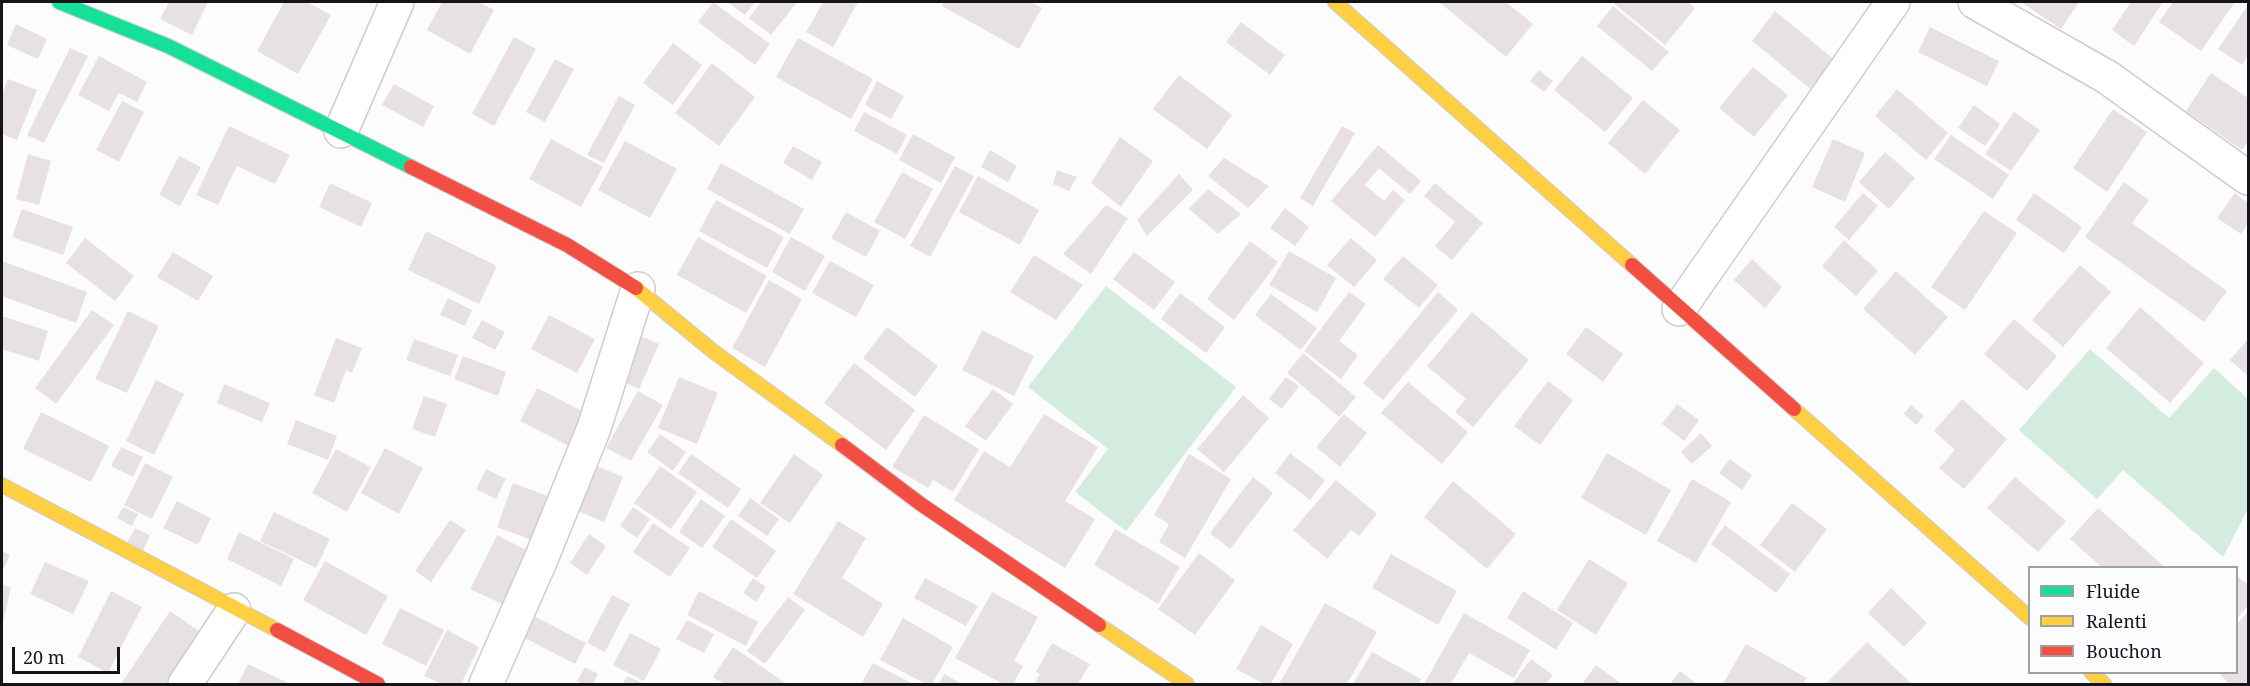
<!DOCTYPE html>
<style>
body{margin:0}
#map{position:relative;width:2250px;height:686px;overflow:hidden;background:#fcfcfd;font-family:"Noto Serif",serif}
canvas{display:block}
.frame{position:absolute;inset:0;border:3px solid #151519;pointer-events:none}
.legend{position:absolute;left:2028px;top:566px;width:210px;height:108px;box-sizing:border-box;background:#fbfcfe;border:2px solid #9fa0a2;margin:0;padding:8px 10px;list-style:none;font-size:18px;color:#151519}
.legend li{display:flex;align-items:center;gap:12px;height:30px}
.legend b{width:30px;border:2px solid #9fa0a2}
.scale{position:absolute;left:12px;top:647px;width:108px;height:27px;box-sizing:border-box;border:3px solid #151519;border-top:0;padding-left:8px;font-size:18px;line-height:21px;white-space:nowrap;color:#151519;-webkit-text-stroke:4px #fbfcfe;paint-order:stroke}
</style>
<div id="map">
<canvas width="2250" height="686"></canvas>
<div class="frame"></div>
<ul class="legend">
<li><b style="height:8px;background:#16e098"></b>Fluide</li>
<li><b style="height:8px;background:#ffcf43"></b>Ralenti</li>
<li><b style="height:8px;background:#f24e42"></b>Bouchon</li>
</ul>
<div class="scale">20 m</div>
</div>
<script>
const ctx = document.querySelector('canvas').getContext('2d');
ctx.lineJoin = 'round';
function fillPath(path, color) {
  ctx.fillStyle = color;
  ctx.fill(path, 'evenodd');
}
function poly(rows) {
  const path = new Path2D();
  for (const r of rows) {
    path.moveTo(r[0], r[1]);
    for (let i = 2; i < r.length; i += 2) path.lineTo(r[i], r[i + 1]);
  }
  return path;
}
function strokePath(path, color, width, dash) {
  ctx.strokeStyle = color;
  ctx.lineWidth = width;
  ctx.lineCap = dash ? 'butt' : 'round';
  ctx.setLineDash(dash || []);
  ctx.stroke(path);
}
const green = poly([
 [1106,286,1236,387,1126,531,1075,492,1108,449,1028,387],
 [2090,349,2169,418,2214,368,2248,399,2248,509,2223,557,2123,470,2097,499,2019,430]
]);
const building = poly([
 [169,2,208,2,192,35,160,19],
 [284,2,307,2,331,15,298,74,257,51],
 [442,2,479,2,494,10,470,54,427,30],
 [713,2,770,44,755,65,698,22],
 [727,2,755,2,745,15],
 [761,2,797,2,771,35,749,18],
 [823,2,858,2,833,47,806,32],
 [944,2,1031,2,1042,8,1019,49,942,6],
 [1439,2,1506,2,1533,24,1506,57],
 [1612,2,1688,2,1695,8,1665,45],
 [2021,2,2079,2,2061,29],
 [2131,2,2163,2,2134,46,2112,30],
 [2173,2,2235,2,2201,51,2159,22],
 [2248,5,2248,55,2242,65,2218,49],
 [1613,6,1669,52,1652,71,1597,26],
 [1775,11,1837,62,1813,91,1752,41],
 [1241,22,1285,55,1270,75,1226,42],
 [16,24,47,39,38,59,7,45],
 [1930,27,1999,61,1987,86,1918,52],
 [514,37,536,49,494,126,472,114],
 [798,38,873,79,851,119,776,77],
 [673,43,702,65,673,105,643,83],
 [70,48,88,56,44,143,27,135],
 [99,56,147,82,137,102,119,93,109,111,78,95],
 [1582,56,1633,98,1605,132,1554,90],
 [555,59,574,69,545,122,526,112],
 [712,63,755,97,719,146,675,113],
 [1753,67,1788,95,1754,137,1719,108],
 [1539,70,1553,81,1544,92,1530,81],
 [2211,73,2248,98,2248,141,2242,150,2186,111],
 [1179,75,1232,115,1207,149,1153,109],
 [8,79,37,90,17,140,2,134,2,94],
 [877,81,904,96,891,119,865,105],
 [394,84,434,106,423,127,382,105],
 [1897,89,1948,133,1926,160,1875,116],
 [619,96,635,105,604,163,587,155],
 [1643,100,1680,130,1645,174,1608,143],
 [122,101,144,112,119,162,96,150],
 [1974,105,2000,124,1985,146,1958,128],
 [2113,109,2147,132,2107,192,2073,168],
 [864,112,907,135,897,154,854,131],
 [2014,112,2040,130,2011,171,1985,154],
 [229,126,290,155,275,184,237,166,218,205,196,195],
 [1342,126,1355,133,1313,206,1300,198],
 [913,134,955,157,941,183,899,160],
 [1951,135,2009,175,1993,199,1934,159],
 [1120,137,1153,161,1121,207,1091,183],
 [551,139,603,167,581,207,529,179],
 [1833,139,1865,153,1845,202,1812,187],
 [625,141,677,169,650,218,598,190],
 [1378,145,1421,181,1410,194,1379,168,1365,185,1384,201,1393,190,1405,200,1375,237,1331,201],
 [793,146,822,162,812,180,783,163],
 [990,150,1017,166,1008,182,981,167],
 [1885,152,1915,178,1889,209,1859,182],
 [28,154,51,161,39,205,16,199],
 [179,156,201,167,180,206,159,195],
 [1224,158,1269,186,1248,208,1208,176],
 [721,163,804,209,790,234,707,189],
 [955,166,974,176,930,257,910,246],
 [1057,170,1077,177,1069,191,1053,184],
 [902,172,933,189,905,239,874,222],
 [1179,174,1193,190,1147,236,1137,220],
 [978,176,1039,210,1020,245,959,212],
 [2124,182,2149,200,2132,223,2227,291,2204,322,2085,237],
 [330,183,372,203,361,227,319,207],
 [1435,183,1483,223,1452,260,1435,246,1455,222,1424,196],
 [1208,189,1241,214,1218,234,1189,209],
 [1863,193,1878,206,1849,240,1834,227],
 [2034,193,2082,227,2064,253,2016,220],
 [2235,193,2248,203,2248,223,2241,234,2217,218],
 [716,200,784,237,767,268,699,231],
 [1106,205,1128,218,1091,274,1063,254],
 [1285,208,1309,227,1295,246,1270,228],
 [22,209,73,227,63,255,12,237],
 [1984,211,2017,233,1965,310,1931,287],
 [846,212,880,231,866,257,831,238],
 [426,231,497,266,479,304,408,270],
 [698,237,767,276,746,313,677,275],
 [791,237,825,256,805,291,772,272],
 [85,238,134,276,115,301,66,263],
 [1351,238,1377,260,1354,287,1327,265],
 [1844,240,1878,271,1856,296,1822,266],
 [1250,241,1278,262,1234,320,1207,299],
 [1289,251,1336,278,1317,312,1269,285],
 [173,252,213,276,198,301,157,277],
 [1134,252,1175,282,1154,310,1113,279],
 [1034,255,1083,285,1056,320,1010,292],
 [1403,256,1438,285,1419,308,1383,279],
 [1752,259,1782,287,1765,308,1734,280],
 [2,261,87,292,76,323,2,296],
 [830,261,874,285,856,317,812,293],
 [2080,265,2111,292,2063,347,2032,320],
 [1896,271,1948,317,1915,355,1863,309],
 [769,280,802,299,765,367,732,348],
 [1349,292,1366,304,1339,341,1358,355,1341,379,1304,351],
 [1438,292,1458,310,1383,400,1363,383],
 [1180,293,1225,327,1206,353,1161,319],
 [1271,294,1317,328,1301,350,1255,315],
 [448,298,472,310,465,326,440,315],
 [2140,307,2204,363,2170,403,2106,348],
 [92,310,114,325,56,404,35,388],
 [128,311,159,326,127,393,95,379],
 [1472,312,1529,360,1473,427,1455,412,1466,399,1427,366],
 [549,315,595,339,577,373,531,349],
 [2,316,48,331,39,361,2,349],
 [2014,319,2057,356,2027,391,1984,354],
 [482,320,505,332,495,350,472,338],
 [887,327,938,366,915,397,863,358],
 [1586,327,1623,354,1603,382,1566,354],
 [982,330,1034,356,1014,396,962,370],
 [635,334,659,344,639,389,616,378],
 [336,338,362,348,352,373,346,370,334,403,314,395],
 [414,339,458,355,450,376,406,360],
 [2248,339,2248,376,2230,360],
 [1303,353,1356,397,1339,417,1287,373],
 [463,356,506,372,498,396,454,379],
 [854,363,915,410,886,450,824,403],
 [679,377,718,393,697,444,658,428],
 [1286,377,1299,386,1282,409,1269,399],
 [156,380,184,394,154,455,126,441],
 [1548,381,1573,400,1540,445,1514,426],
 [1408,382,1468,432,1442,464,1381,413],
 [224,384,270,403,262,422,217,403],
 [537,388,586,413,569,446,520,421],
 [993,389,1013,404,986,441,965,426],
 [638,391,663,405,631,461,606,448],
 [1243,395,1269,418,1224,472,1197,449],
 [424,396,447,404,435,437,412,429],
 [1962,399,2007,439,1964,489,1939,468,1955,450,1934,431],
 [1677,404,1699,420,1684,441,1662,424],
 [1911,405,1924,416,1916,425,1904,414],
 [41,412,109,446,91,482,23,449],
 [1044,414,1098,447,1065,501,1095,519,1065,568,954,500,984,451,1010,467],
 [1344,414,1367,433,1340,467,1316,447],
 [924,415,979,449,953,492,933,480,928,488,892,467],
 [296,420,337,436,328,460,287,444],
 [1701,433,1712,446,1692,464,1681,452],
 [660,434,686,452,673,471,647,452],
 [121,447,143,457,133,477,111,466],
 [385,448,423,468,399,514,361,493],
 [336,449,371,467,347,512,312,493],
 [1290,453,1325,480,1310,500,1275,473],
 [1607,453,1671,490,1646,535,1581,498],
 [691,454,741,489,728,508,678,473],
 [794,454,823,475,790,523,760,503],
 [1189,454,1231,479,1185,558,1159,542,1169,524,1154,515],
 [1730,459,1752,475,1742,490,1719,473],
 [145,463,173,477,152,519,124,505],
 [597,466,623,477,604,522,578,511],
 [660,466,697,492,671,529,634,503],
 [486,469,506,479,496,499,476,489],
 [1253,477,1273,493,1230,549,1210,533],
 [2015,477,2066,521,2038,552,1987,508],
 [1692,479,1731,502,1696,563,1657,541],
 [1336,480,1377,514,1359,536,1351,530,1327,559,1293,530],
 [1453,481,1516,534,1487,569,1424,517],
 [513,483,550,497,534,541,497,527],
 [750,498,779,519,767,536,738,516],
 [701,499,725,516,702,548,679,532],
 [177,501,211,518,198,545,163,528],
 [1792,503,1827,529,1795,572,1760,545],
 [123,507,138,514,132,526,117,518],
 [633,507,650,519,637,538,620,526],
 [2098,508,2166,568,2103,568,2070,539],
 [274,512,330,539,316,568,260,541],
 [731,519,776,551,757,578,712,547],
 [450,520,466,530,431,582,415,571],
 [838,521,866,538,842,578,883,604,863,637,793,594],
 [653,523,690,548,670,577,633,552],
 [1725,525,1790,574,1776,593,1711,544],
 [135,528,150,535,142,553,126,545],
 [1115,529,1180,567,1158,604,1094,565],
 [239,532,294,559,281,586,227,559],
 [589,534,606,546,587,575,570,563],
 [497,535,528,551,502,604,470,589],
 [2,551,10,555,2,572],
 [1199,553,1235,580,1195,635,1158,609],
 [1391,554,1457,591,1438,625,1372,588],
 [1589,559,1628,583,1596,635,1557,610],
 [325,561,388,596,366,635,303,600],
 [45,562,89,581,73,614,30,594],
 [2236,575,2248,585,2248,606,2236,620],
 [753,578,766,587,756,602,743,593],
 [925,578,978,606,966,626,914,598],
 [2,585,11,587,2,627],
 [1891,588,1927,623,1904,647,1868,613],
 [111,591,142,607,108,673,78,657],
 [699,591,758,622,746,646,687,615],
 [1523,591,1573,623,1556,650,1507,618],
 [992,592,1038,617,1014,661,1023,666,1013,684,1003,684,955,658],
 [612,595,630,604,605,652,587,643],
 [788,597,805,610,765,664,747,651],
 [1325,603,1377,632,1347,684,1279,684],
 [400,608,444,630,426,666,382,644],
 [170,611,206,636,174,684,121,684],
 [2248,611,2248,681,2245,684,2230,684,2217,672,2236,672,2236,625],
 [1464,613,1530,650,1514,678,1469,653,1451,684,1424,684],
 [534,616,586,643,575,664,523,637],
 [903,618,953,647,932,684,926,684,880,660],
 [687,620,714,634,704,653,676,639],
 [1261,625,1293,644,1271,684,1264,684,1236,669],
 [447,630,479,647,461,684,442,684,424,676],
 [630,633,661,649,644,681,613,665],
 [1867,642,1912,684,1826,684],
 [1052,643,1090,664,1078,684,1034,684,1040,674,1036,672],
 [1746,644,1807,678,1803,684,1723,684],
 [733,647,787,684,724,684,713,677],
 [1372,652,1421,679,1419,684,1353,684],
 [1531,659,1553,675,1546,684,1512,684],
 [873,663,913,684,861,684],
 [248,664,290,684,238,684],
 [1596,665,1622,684,1582,684],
 [585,667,598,674,593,684,583,684,577,681],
 [1680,671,1697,684,1670,684],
 [944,674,962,684,939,684],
 [627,676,644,684,623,684]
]);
const street = poly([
 [1975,2,2107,77,2248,178],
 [341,131,397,2],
 [1679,309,1893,2],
 [185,684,234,610],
 [486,684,541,559,594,428,638,289]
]);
const fast = poly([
 [59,2,168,46,411,167]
]);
const slow = poly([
 [1335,2,1632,265],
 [636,288,714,352,842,445],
 [1794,409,2030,618],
 [2,485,277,630],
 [1099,625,1187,684],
 [2091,672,2104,684]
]);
const jam = poly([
 [411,167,567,245,636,288],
 [1632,265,1794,409],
 [842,445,922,505,1099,625],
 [277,630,378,684]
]);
fillPath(green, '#d3ecdf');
fillPath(building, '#e8e1e4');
strokePath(street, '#cdcdd0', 36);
strokePath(fast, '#cdcdd0', 16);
strokePath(slow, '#cdcdd0', 16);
strokePath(jam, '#cdcdd0', 16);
strokePath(street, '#fff', 33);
strokePath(fast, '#16e098', 14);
strokePath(slow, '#ffcf43', 14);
strokePath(jam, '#f24e42', 14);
</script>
